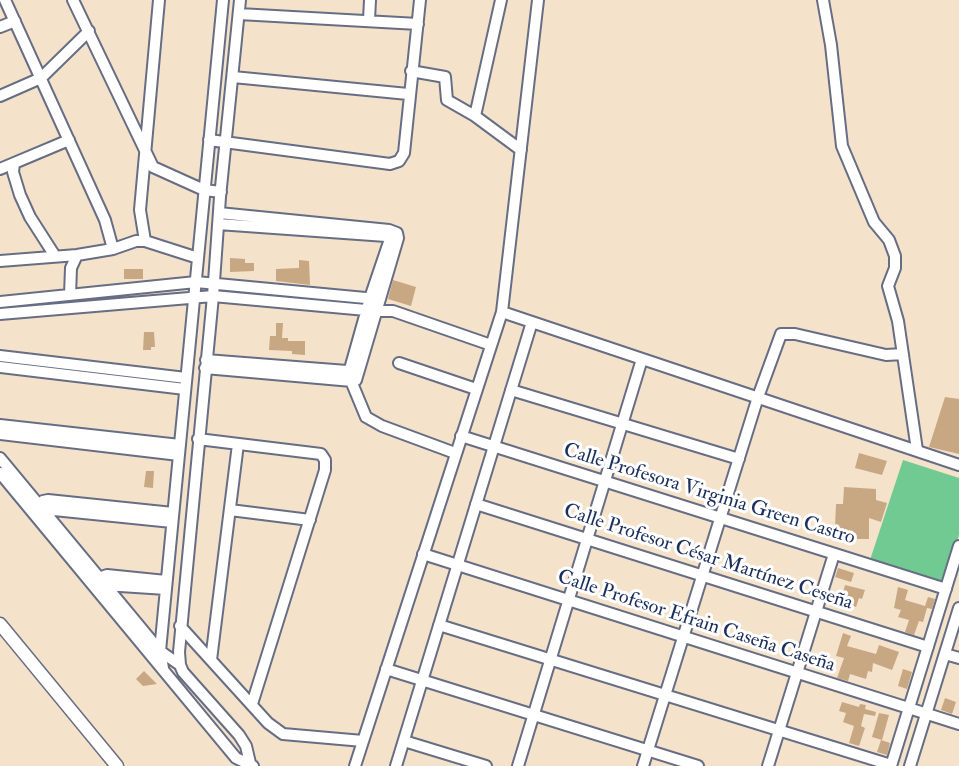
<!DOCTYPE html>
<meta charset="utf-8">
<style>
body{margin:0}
canvas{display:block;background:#f4e2ca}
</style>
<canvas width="959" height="766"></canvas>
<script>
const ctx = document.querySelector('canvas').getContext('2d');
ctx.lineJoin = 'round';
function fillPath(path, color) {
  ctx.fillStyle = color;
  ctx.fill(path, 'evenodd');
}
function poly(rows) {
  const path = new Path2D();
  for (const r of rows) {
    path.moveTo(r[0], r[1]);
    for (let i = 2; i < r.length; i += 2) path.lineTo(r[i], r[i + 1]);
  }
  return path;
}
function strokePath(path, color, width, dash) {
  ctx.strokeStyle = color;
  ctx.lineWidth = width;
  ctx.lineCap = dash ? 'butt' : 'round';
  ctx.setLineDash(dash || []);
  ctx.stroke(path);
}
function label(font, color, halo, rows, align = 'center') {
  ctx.font = font + ' "IM FELL Double Pica",serif';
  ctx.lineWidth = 6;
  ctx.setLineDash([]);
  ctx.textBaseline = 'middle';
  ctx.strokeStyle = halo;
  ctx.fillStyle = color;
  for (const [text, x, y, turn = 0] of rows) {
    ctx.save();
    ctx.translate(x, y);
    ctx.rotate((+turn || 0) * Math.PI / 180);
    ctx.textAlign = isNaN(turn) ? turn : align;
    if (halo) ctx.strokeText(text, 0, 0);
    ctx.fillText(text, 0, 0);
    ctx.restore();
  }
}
const green = poly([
 [903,460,959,478,959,535,944,583,870,560]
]);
const building = poly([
 [230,258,245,259,245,263,254,263,254,271,230,272],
 [299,260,309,261,310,285,276,281,276,269,299,268],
 [124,269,143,269,143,279,124,279],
 [393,280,416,287,411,306,388,299],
 [276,323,283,323,282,338,288,338,288,341,305,341,305,355,292,354,292,351,269,350,270,336,276,336],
 [144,332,154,332,155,347,151,347,151,350,143,350],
 [945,397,959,399,959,454,929,447],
 [859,453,887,461,882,475,855,468],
 [146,471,154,471,153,488,144,487],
 [844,487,876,489,876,500,887,503,881,522,869,518,869,539,832,539,833,526,835,526,836,504,843,504],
 [838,568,854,573,851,582,835,577],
 [845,585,865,590,862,599,859,598,856,607,844,603,846,594,843,593],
 [898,587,908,590,905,600,925,606,928,597,935,599,932,609,927,608,923,622,919,621,914,635,905,632,909,620,898,617,901,610,894,608],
 [843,633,851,636,847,646,876,654,879,645,899,652,892,670,873,663,872,672,868,671,866,679,850,674,848,681,837,678,844,658,836,656],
 [903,669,912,672,907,689,898,686],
 [144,671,157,684,143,686,136,679],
 [945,698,956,702,952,714,941,710],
 [842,702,859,707,860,704,866,705,865,709,876,712,875,716,864,714,861,726,865,728,859,746,849,743,854,726,843,722,846,713,839,711],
 [879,713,889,715,882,740,872,737],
 [881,740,890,743,887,755,877,752]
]);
const minor = poly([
 [5,0,105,220,113,249],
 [73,0,153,167,204,190,221,192],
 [240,0,220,197,213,296,179,652,180,665,183,672,239,735,246,746,250,763],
 [501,0,475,116,521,150],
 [823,0,831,45,842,146,874,222,889,240,895,256,895,268,888,286,898,321,917,450],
 [239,14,418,24],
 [369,20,370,0],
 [0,27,15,21],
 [411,71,445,77,447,100,475,116],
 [233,77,408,94],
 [0,96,41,78,89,31],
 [209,140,390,164,399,161,404,153,420,0],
 [14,164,13,172,20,195,30,217,55,256],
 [0,169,69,140],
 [145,241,140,210,159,0],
 [0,261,77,255,113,249,136,241,145,241,198,258],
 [70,295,71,268,77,255],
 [0,302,196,282,376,299],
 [502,312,959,465],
 [0,314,213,296,377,311,393,311,491,345],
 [0,356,186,378],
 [206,360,347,371,350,369,370,298,390,239,386,236,218,224],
 [399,363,476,389],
 [0,367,185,389],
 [205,368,352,381,356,380,398,238,397,233,389,230,219,213],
 [349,376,366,417,382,426,455,453],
 [511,390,739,459],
 [0,425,180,445],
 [0,434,179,455],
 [461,436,946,589],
 [198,439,321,454,325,460,325,470,252,704],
 [0,458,160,651,180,665],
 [0,473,236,758,253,766],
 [476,504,928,647],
 [37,508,43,501,48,500,173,513],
 [230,510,310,520],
 [41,512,44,509,172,522],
 [423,554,959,724],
 [93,580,107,575,166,581],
 [102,587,105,585,166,589],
 [439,625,891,765],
 [180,626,268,723,283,734,363,741],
 [945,654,959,658],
 [211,660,238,444],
 [163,668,160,651,223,0],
 [386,669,698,766],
 [404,741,486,766],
 [355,766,502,312,538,0],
 [396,766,532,322],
 [518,766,642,359],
 [643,766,758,397,781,334,795,334,886,355,903,354],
 [768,766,834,554],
 [891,766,959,546],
 [910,766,959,608]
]);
const tertiary = poly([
 [0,624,117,766]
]);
const streetNames = [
 ["Calle Profesora Virginia Green Castro",709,495,17],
 ["Calle Profesor César Martínez Ceseña",708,558,18],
 ["Calle Profesor Efrain Caseña Caseña",696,622,18]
];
fillPath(green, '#71ca91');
fillPath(building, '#c8a883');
strokePath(minor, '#676e84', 14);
strokePath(tertiary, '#676e84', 15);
strokePath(minor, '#fff', 10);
strokePath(tertiary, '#fff', 12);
label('20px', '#1b2f5e', '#fff', streetNames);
</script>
